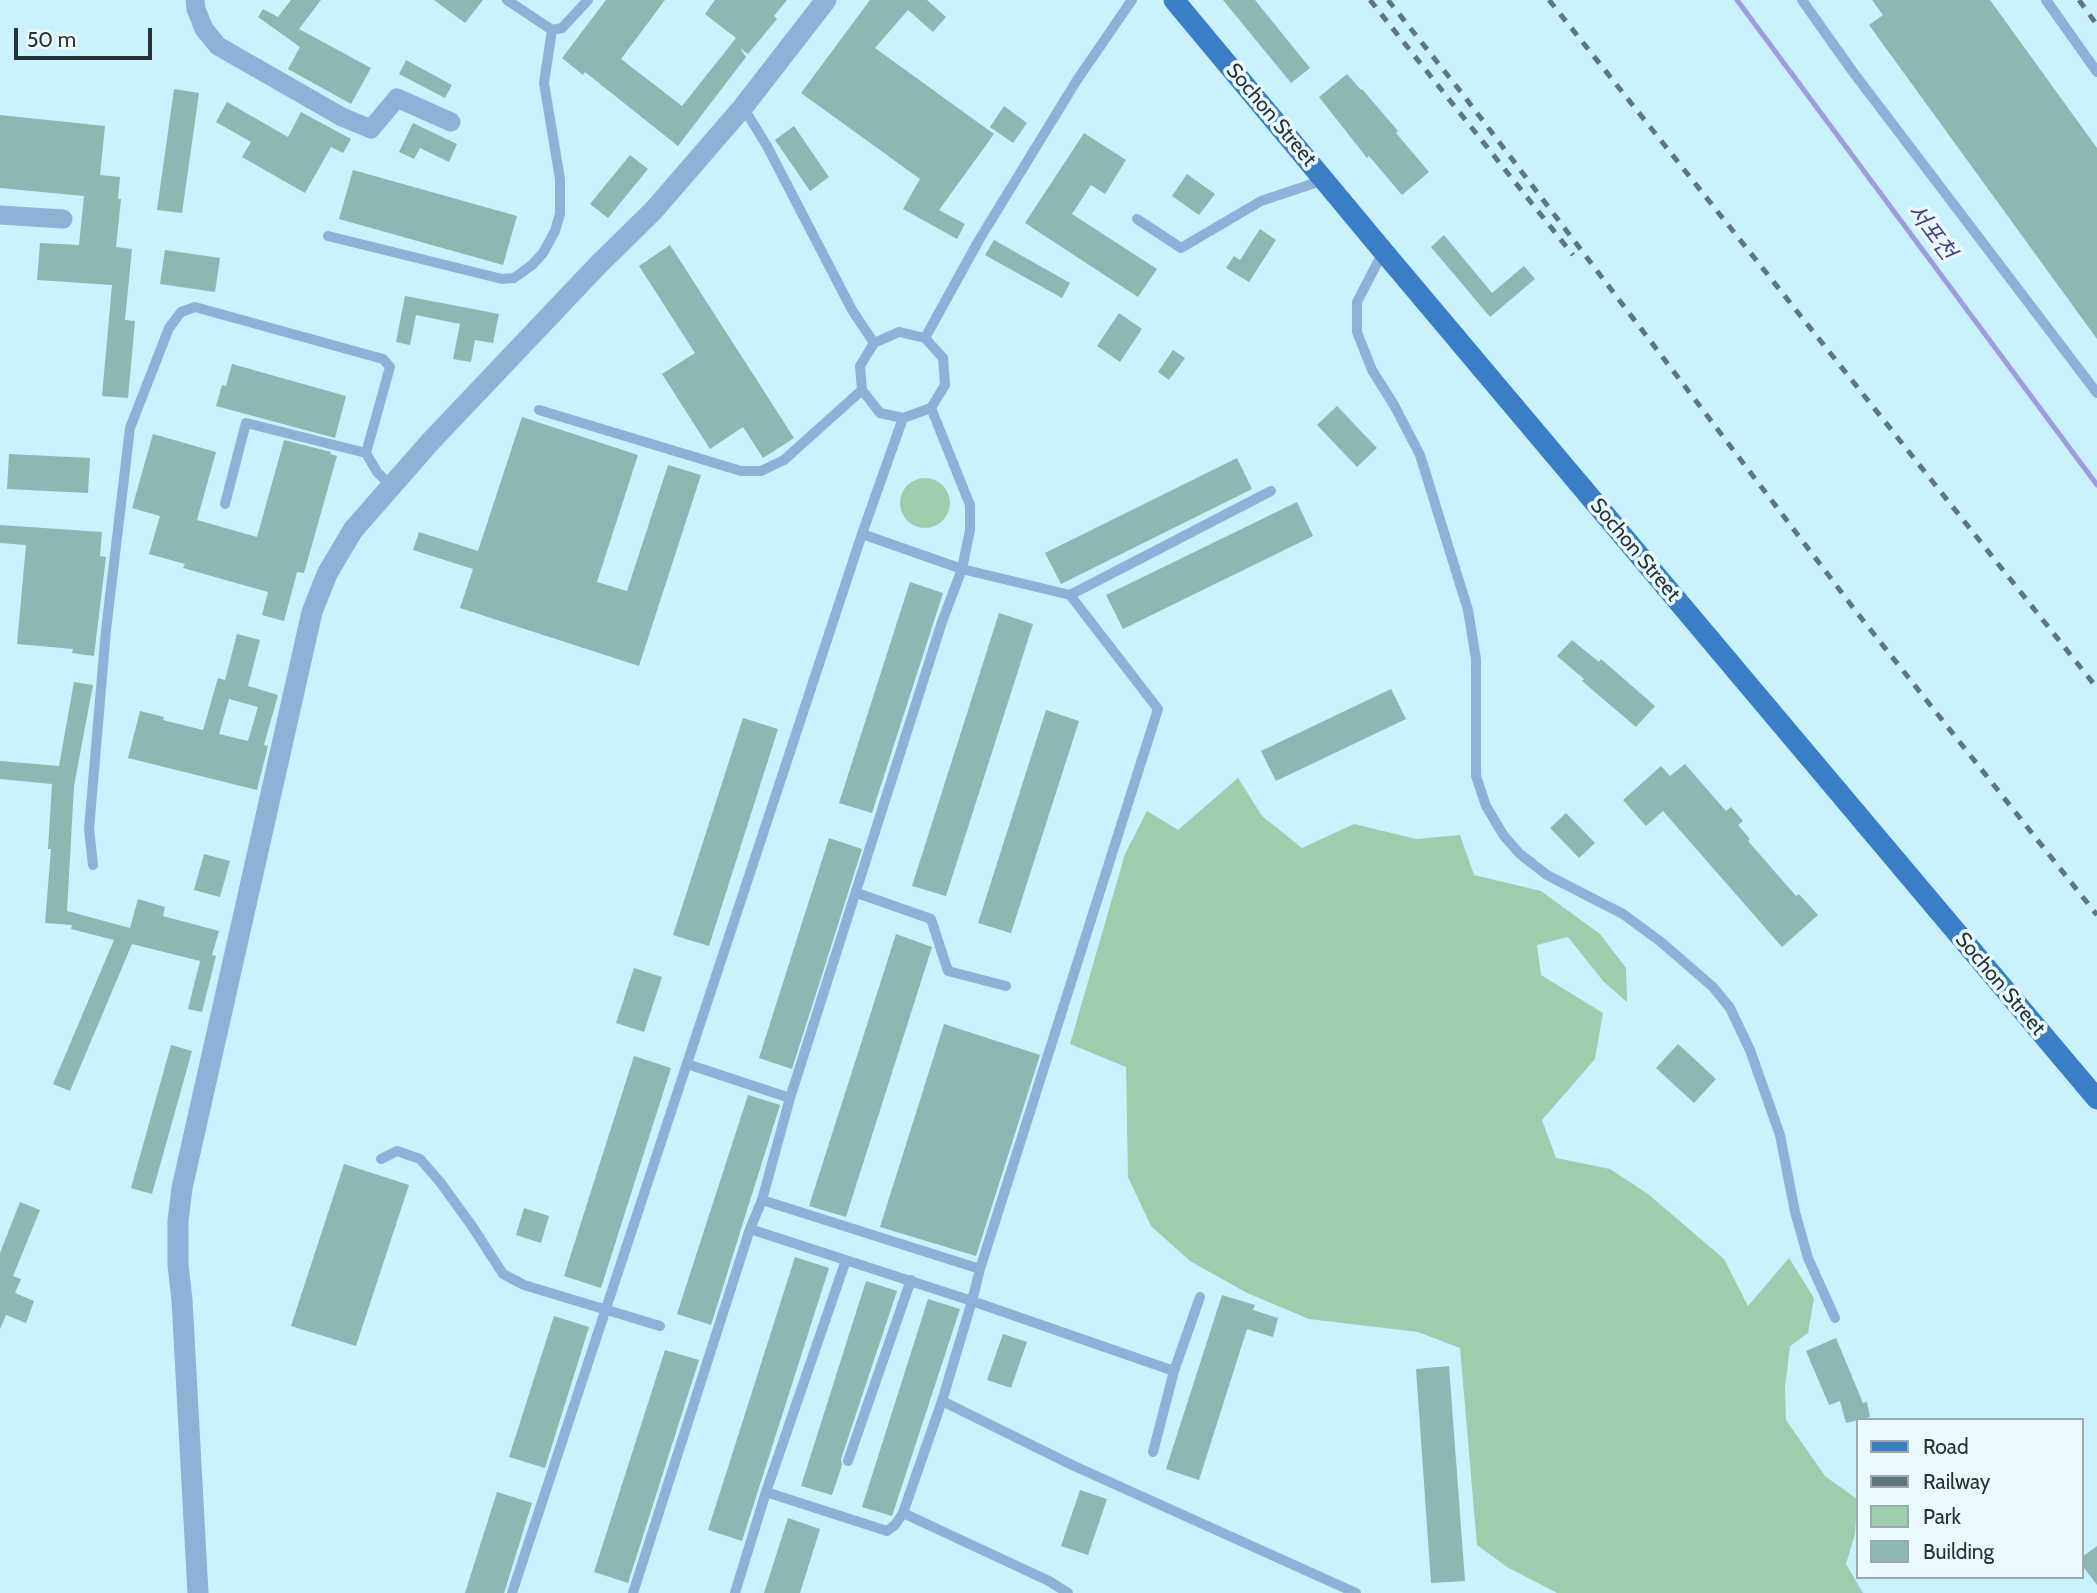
<!DOCTYPE html>
<meta charset="utf-8">
<style>
body{margin:0}
#map{position:relative;width:2097px;height:1593px;overflow:hidden;background:#c9f1fe;font-family:Cabin,sans-serif}
canvas{display:block}
.legend{position:absolute;left:1856px;top:1418px;width:228px;height:161px;box-sizing:border-box;background:#eafaff;border:2px solid #9baaaf;margin:0;padding:9px 12px;list-style:none;font-size:21px;color:#243338}
.legend li{display:flex;align-items:center;gap:14px;height:35px}
.legend b{width:35px;border:2px solid #9baaaf}
.scale{position:absolute;left:14px;top:28px;width:138px;height:32px;box-sizing:border-box;border:4px solid #243338;border-top:0;padding-left:9px;font-size:21px;line-height:24px;white-space:nowrap;color:#243338;-webkit-text-stroke:5px #eafaff;paint-order:stroke}
</style>
<div id="map">
<canvas width="2097" height="1593"></canvas>
<ul class="legend">
<li><b style="height:9px;background:#3a7fc6"></b>Road</li>
<li><b style="height:9px;background:#5e767e"></b>Railway</li>
<li><b style="height:19px;background:#9dcdad"></b>Park</li>
<li><b style="height:19px;background:#8db7b2"></b>Building</li>
</ul>
<div class="scale">50 m</div>
</div>
<script>
const ctx = document.querySelector('canvas').getContext('2d');
ctx.lineJoin = 'round';
function fillPath(path, color) {
  ctx.fillStyle = color;
  ctx.fill(path, 'evenodd');
}
function poly(rows) {
  const path = new Path2D();
  for (const r of rows) {
    if (r.length === 3) {
      path.moveTo(r[0] + r[2], r[1]);
      path.arc(r[0], r[1], r[2], 0, 2 * Math.PI);
      continue;
    }
    path.moveTo(r[0], r[1]);
    for (let i = 2; i < r.length; i += 2) path.lineTo(r[i], r[i + 1]);
  }
  return path;
}
function strokePath(path, color, width, dash) {
  ctx.strokeStyle = color;
  ctx.lineWidth = width;
  ctx.lineCap = dash ? 'butt' : 'round';
  ctx.setLineDash(dash || []);
  ctx.stroke(path);
}
function label(font, color, halo, rows, align = 'center') {
  ctx.font = font + ' Cabin,"Noto Sans KR",sans-serif';
  ctx.lineWidth = 7;
  ctx.setLineDash([]);
  ctx.textBaseline = 'middle';
  ctx.strokeStyle = halo;
  ctx.fillStyle = color;
  for (const [text, x, y, turn = 0] of rows) {
    ctx.save();
    ctx.translate(x, y);
    ctx.rotate((+turn || 0) * Math.PI / 180);
    ctx.textAlign = isNaN(turn) ? turn : align;
    if (halo) ctx.strokeText(text, 0, 0);
    ctx.fillText(text, 0, 0);
    ctx.restore();
  }
}
const green = poly([
 [925,503,25],
 [1238,778,1262,816,1302,848,1354,824,1416,839,1460,835,1474,875,1541,891,1600,934,1626,968,1627,1002,1603,981,1568,937,1537,945,1541,975,1603,1013,1595,1059,1542,1120,1556,1158,1610,1169,1648,1194,1724,1259,1748,1306,1789,1258,1814,1298,1808,1333,1790,1346,1785,1387,1786,1420,1825,1476,1857,1499,1855,1534,1846,1564,1863,1593,1557,1593,1507,1567,1477,1545,1460,1348,1418,1332,1309,1319,1247,1293,1190,1261,1151,1226,1128,1177,1126,1067,1070,1044,1125,854,1147,811,1178,830]
]);
const stream = poly([
 [1737,0,2097,485]
]);
const building = poly([
 [291,0,321,0,299,29,371,68,351,104,288,69,300,47,258,17,263,9,278,17],
 [434,0,483,0,465,23],
 [606,0,665,0,621,59,682,106,736,38,705,14,715,0,787,0,774,16,777,19,748,54,740,48,746,57,678,146,585,72,583,75,562,58],
 [870,0,927,0,946,17,933,32,908,10,875,48,994,134,939,210,965,224,957,239,903,209,920,179,801,93],
 [1223,0,1255,0,1310,68,1291,83],
 [1872,0,1990,0,2097,148,2097,339,1869,25,1883,15],
 [406,60,452,85,445,98,399,74],
 [1347,74,1361,90,1362,89,1398,131,1396,133,1429,172,1402,195,1369,156,1367,158,1319,97],
 [174,89,199,93,182,213,157,210],
 [227,102,288,137,301,112,351,139,343,153,331,147,305,193,242,157,251,142,216,122],
 [1004,106,1027,123,1013,143,990,127],
 [0,115,105,126,100,175,120,177,118,199,121,199,116,247,132,249,125,320,135,321,128,398,102,396,112,285,37,280,40,243,79,245,84,196,0,188],
 [413,123,457,144,449,162,420,148,414,159,399,152],
 [794,126,829,177,810,191,775,140],
 [1084,133,1126,160,1105,194,1091,185,1072,214,1157,269,1138,297,1025,223],
 [630,155,648,169,608,218,590,204],
 [353,170,517,216,503,265,339,219],
 [1187,174,1215,194,1199,215,1172,196],
 [1260,229,1276,240,1249,282,1226,268,1234,256,1240,260],
 [1444,235,1492,293,1524,266,1535,279,1490,317,1431,247],
 [994,240,1070,283,1062,298,985,255],
 [670,245,794,438,763,458,743,427,710,449,662,374,695,353,639,266],
 [165,250,220,258,215,292,160,284],
 [405,296,499,314,493,343,475,340,471,362,453,359,460,324,416,315,410,345,396,342],
 [1119,313,1142,329,1120,362,1097,346],
 [1173,350,1185,358,1169,380,1158,372],
 [232,364,346,396,335,438,216,406,222,385,226,386],
 [1337,406,1377,448,1357,467,1317,425],
 [522,417,638,455,597,582,627,591,668,465,701,475,639,666,460,608,473,569,413,550,419,532,478,551],
 [153,434,216,452,197,520,257,537,284,440,331,452,330,454,337,456,304,573,297,572,284,621,262,615,268,592,183,568,185,564,149,554,160,516,132,508],
 [9,454,90,458,88,493,7,489],
 [1237,458,1252,489,1061,584,1045,553],
 [1297,502,1313,536,1123,629,1106,595],
 [0,525,102,532,100,556,106,557,94,656,72,653,73,649,17,644,26,545,0,543],
 [910,582,943,593,872,813,839,803],
 [999,613,1033,624,946,896,912,886],
 [237,634,260,640,248,686,278,695,264,745,268,746,257,790,128,758,140,711,164,717,163,720,203,730,218,678,225,680],
 [229,699,258,707,248,741,219,734],
 [1572,640,1599,662,1601,659,1655,706,1636,727,1582,681,1584,679,1557,656],
 [74,682,93,685,74,786,67,911,130,928,138,899,165,907,163,916,219,931,212,955,216,956,202,1012,188,1009,200,961,132,944,70,1091,53,1084,114,940,71,929,72,925,45,923,51,849,48,849,52,784,0,779,0,761,59,766],
 [1391,689,1406,719,1276,781,1261,751],
 [1046,710,1079,721,1011,933,978,923],
 [743,718,778,729,709,946,673,935],
 [1685,764,1726,811,1731,807,1743,821,1738,825,1750,839,1748,841,1796,896,1799,894,1818,915,1782,947,1663,811,1646,826,1623,800,1661,766,1670,776],
 [1566,813,1595,843,1579,858,1550,828],
 [829,838,862,849,792,1069,759,1058],
 [204,854,230,861,220,897,194,890],
 [896,934,932,947,846,1217,809,1206],
 [634,968,662,977,644,1032,616,1023],
 [944,1024,1040,1055,976,1256,880,1227],
 [1678,1044,1716,1079,1694,1103,1656,1068],
 [171,1045,192,1051,152,1194,131,1188],
 [634,1056,671,1068,601,1288,564,1276],
 [748,1095,780,1105,711,1325,677,1314],
 [344,1164,409,1185,356,1346,291,1326],
 [20,1202,40,1210,13,1276,21,1279,15,1293,34,1301,26,1323,6,1315,0,1329,0,1253],
 [524,1208,549,1216,541,1243,516,1235],
 [795,1257,829,1268,742,1541,708,1530],
 [866,1281,897,1291,841,1459,842,1465,832,1495,801,1486],
 [1222,1295,1255,1305,1253,1310,1278,1318,1273,1337,1247,1329,1199,1480,1166,1469],
 [928,1299,960,1309,892,1516,862,1507],
 [554,1316,589,1327,545,1468,509,1457],
 [1003,1334,1027,1342,1011,1388,987,1380],
 [1836,1338,1863,1403,1867,1402,1870,1417,1846,1423,1840,1401,1829,1405,1806,1351],
 [665,1350,699,1360,628,1583,594,1572],
 [1449,1366,1465,1581,1431,1583,1416,1369],
 [1080,1490,1107,1499,1088,1555,1061,1546],
 [497,1492,532,1503,504,1593,465,1593],
 [788,1518,820,1529,800,1593,764,1593],
 [2097,1546,2097,1585,2081,1564,2081,1558]
]);
const service = poly([
 [507,0,552,30,562,28,588,0],
 [1802,0,1853,72,2097,393],
 [2046,0,2097,72],
 [743,107,767,146,852,310,874,343],
 [1137,219,1181,248,1261,201,1324,180],
 [328,236,502,279,514,278,532,265,543,253,555,231,560,214,560,179,544,83,552,30],
 [1383,252,1357,302,1357,332,1372,370,1394,405,1420,455,1468,610,1476,659,1476,776,1486,806,1504,836,1520,854,1547,875,1623,914,1661,942,1713,987,1730,1008,1750,1050,1780,1135,1795,1212,1808,1258,1835,1318],
 [899,332,925,338,943,358,945,385,931,408,903,418,880,413,862,390,860,366,874,343,899,332],
 [925,338,979,240,1077,80,1132,0],
 [931,408,970,505,970,530,962,569,1070,595,1158,709,980,1269,972,1301,1174,1371],
 [539,410,741,471,761,471,784,460,862,390],
 [225,504,246,423,366,453],
 [1070,595,1271,491],
 [93,865,89,829,106,630,130,428,169,328,181,312,195,307,383,359,390,367,366,453,377,472,391,486],
 [857,893,931,919,948,971,1006,986],
 [687,1064,790,1098],
 [381,1159,397,1151,420,1159,440,1182,472,1226,503,1274,524,1285,660,1326],
 [762,1200,790,1098,942,622,962,569,862,534],
 [980,1269,762,1200,750,1229,972,1301,942,1401,903,1513,1049,1581,1068,1593],
 [942,1401,1072,1465,1356,1593],
 [1153,1452,1174,1371,1200,1297],
 [848,1461,911,1280],
 [766,1492,887,1531,895,1525,903,1513],
 [512,1593,862,534,903,418],
 [633,1593,750,1229],
 [735,1593,766,1492,846,1260]
]);
const minor = poly([
 [195,0,196,9,204,29,218,46,342,117,371,129,397,98,451,122],
 [0,215,63,219]
]);
const tertiary = poly([
 [198,1593,182,1300,178,1265,178,1221,182,1188,312,612,327,574,353,530,431,441,599,264,654,210,743,107,826,0]
]);
const primary = poly([
 [1174,0,1383,251,2097,1099]
]);
const rail = poly([
 [1370,0,1573,255],
 [1388,0,1461,92,1858,614,2097,915],
 [1549,0,2097,688],
 [2079,0,2097,25]
]);
const streetNames = [
 ["Sochon Street",1271,115,50],
 ["Sochon Street",1635,550,50],
 ["Sochon Street",2000,984,50]
];
const waterNames = [
 ["서포천",1931,232,53]
];
fillPath(green, '#9dcdad');
strokePath(stream, '#9d9ddd', 5);
fillPath(building, '#8db7b2');
strokePath(service, '#8eb1d8', 10);
strokePath(minor, '#8eb1d8', 19);
strokePath(tertiary, '#8eb1d8', 21);
strokePath(primary, '#3a7fc6', 21);
strokePath(rail, '#5e767e', 5, [9, 9]);
label('21px', '#243338', '#eafaff', streetNames);
label('italic 23px', '#463f8b', '#eafaff', waterNames);
</script>
